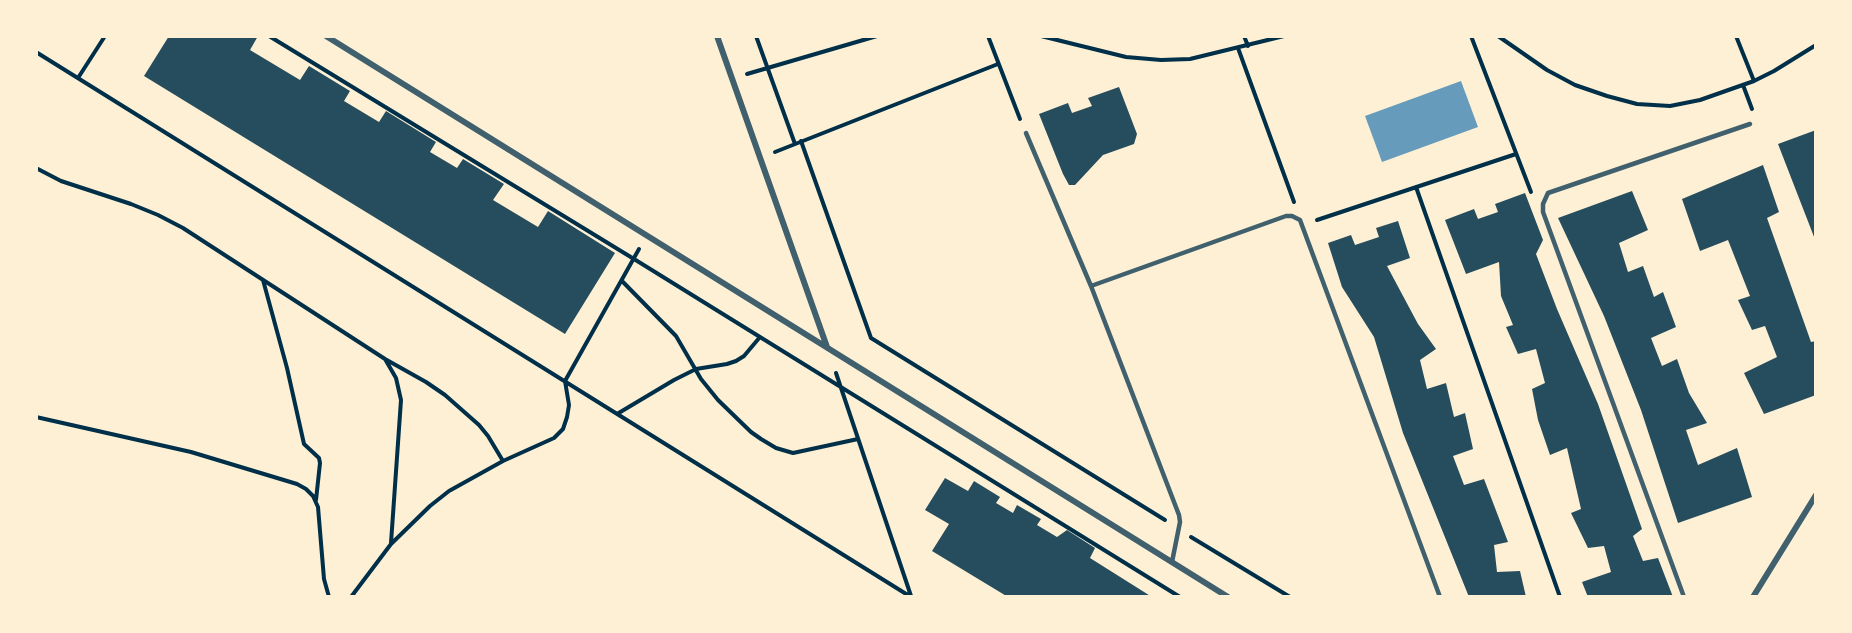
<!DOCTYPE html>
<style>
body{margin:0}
#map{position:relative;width:1852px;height:633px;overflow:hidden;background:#fdf0d5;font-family:"Sofia Sans Condensed",sans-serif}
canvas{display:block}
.frame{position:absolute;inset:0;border:38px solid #fdf0d5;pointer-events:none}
</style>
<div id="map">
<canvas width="1852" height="633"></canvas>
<div class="frame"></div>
</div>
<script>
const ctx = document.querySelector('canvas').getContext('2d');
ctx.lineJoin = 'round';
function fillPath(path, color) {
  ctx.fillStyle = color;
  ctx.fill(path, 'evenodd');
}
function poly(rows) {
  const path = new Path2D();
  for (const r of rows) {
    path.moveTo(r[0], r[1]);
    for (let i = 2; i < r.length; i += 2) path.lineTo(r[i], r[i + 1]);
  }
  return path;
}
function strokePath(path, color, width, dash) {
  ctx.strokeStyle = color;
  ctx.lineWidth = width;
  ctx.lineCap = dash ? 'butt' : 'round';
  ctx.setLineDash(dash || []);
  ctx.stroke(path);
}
const water = poly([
 [1461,81,1478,127,1382,162,1365,116]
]);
const building = poly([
 [169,36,258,36,250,50,300,80,309,66,350,91,344,101,379,122,386,111,436,142,430,152,457,168,463,159,504,184,493,200,538,227,548,211,615,253,565,334,144,76],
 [1119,87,1137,134,1134,144,1103,155,1075,185,1069,185,1063,174,1039,114,1068,103,1072,113,1092,106,1088,98],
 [1816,130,1816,242,1778,144],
 [1763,165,1779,212,1767,218,1811,342,1816,341,1816,395,1764,414,1744,373,1777,357,1765,326,1752,330,1738,300,1750,296,1728,240,1700,251,1682,199],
 [1632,191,1648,230,1619,243,1628,272,1643,266,1654,297,1663,292,1676,327,1651,338,1662,366,1677,359,1689,393,1707,423,1686,430,1698,465,1737,448,1752,497,1678,523,1641,410,1604,316,1558,218],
 [1525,193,1543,240,1536,254,1557,309,1598,404,1642,529,1633,536,1643,561,1658,558,1673,597,1588,597,1582,582,1611,572,1604,546,1588,548,1571,513,1581,509,1567,448,1550,455,1538,420,1532,389,1545,383,1536,349,1518,354,1506,327,1513,325,1501,296,1499,262,1466,274,1445,220,1474,209,1478,219,1498,212,1495,204],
 [1398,221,1410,258,1387,266,1418,324,1436,349,1420,360,1427,389,1446,383,1454,417,1465,413,1473,449,1453,456,1464,485,1484,479,1508,542,1494,545,1497,572,1520,571,1526,597,1469,597,1403,433,1374,337,1342,287,1328,243,1351,235,1355,245,1379,237,1376,228],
 [945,478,968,491,974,481,1000,497,996,503,1013,513,1017,505,1041,519,1037,525,1057,537,1067,530,1095,548,1090,558,1152,597,1008,597,932,551,949,524,925,510]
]);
const path = poly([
 [269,36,634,259,1180,597],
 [756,36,795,144],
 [988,36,1020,119],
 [1041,36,1126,57,1161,60,1190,59,1284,36],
 [1244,36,1248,46],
 [1471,36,1531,192],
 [1498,36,1547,70,1575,85,1607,96,1637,104,1670,106,1700,100,1754,81,1774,71,1816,45],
 [1736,36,1754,81],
 [1238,48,1294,202],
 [36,52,911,597],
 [747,74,877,36],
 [78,78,105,36],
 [1743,85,1752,109],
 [801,141,871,338,1165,520],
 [775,152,998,64],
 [36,168,61,181,131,204,158,215,183,228,385,359,426,382,445,395,479,425,488,436,503,461],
 [1416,187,1560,597],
 [1317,220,1516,154],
 [263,280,287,368,304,444,319,458,320,463,316,500],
 [622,281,676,336,701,379,718,400,751,432,761,439,776,448,793,453,858,439],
 [385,359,396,378,401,400,391,543],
 [836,373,911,596],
 [617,414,674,380,696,369,727,364,736,361,744,356,760,337],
 [36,417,191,452,297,484,306,489,313,496,318,507,324,579,329,597],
 [1191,537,1290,597],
 [351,597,391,544,430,506,449,491,503,461,554,438,563,429,567,417,569,405,565,381,639,249]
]);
const service = poly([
 [1026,133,1091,286,1179,515,1180,522,1172,562],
 [1091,286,1286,216,1292,216,1300,220,1440,597],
 [1684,597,1543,212,1543,204,1548,193,1750,124]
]);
const minor = poly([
 [326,36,1228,597],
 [717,36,827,347],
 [1753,597,1816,495]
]);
fillPath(water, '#669bbc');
fillPath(building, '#264d5e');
strokePath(path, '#003049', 4);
strokePath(service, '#3f606c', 4.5);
strokePath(minor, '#3f606c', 6);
</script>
